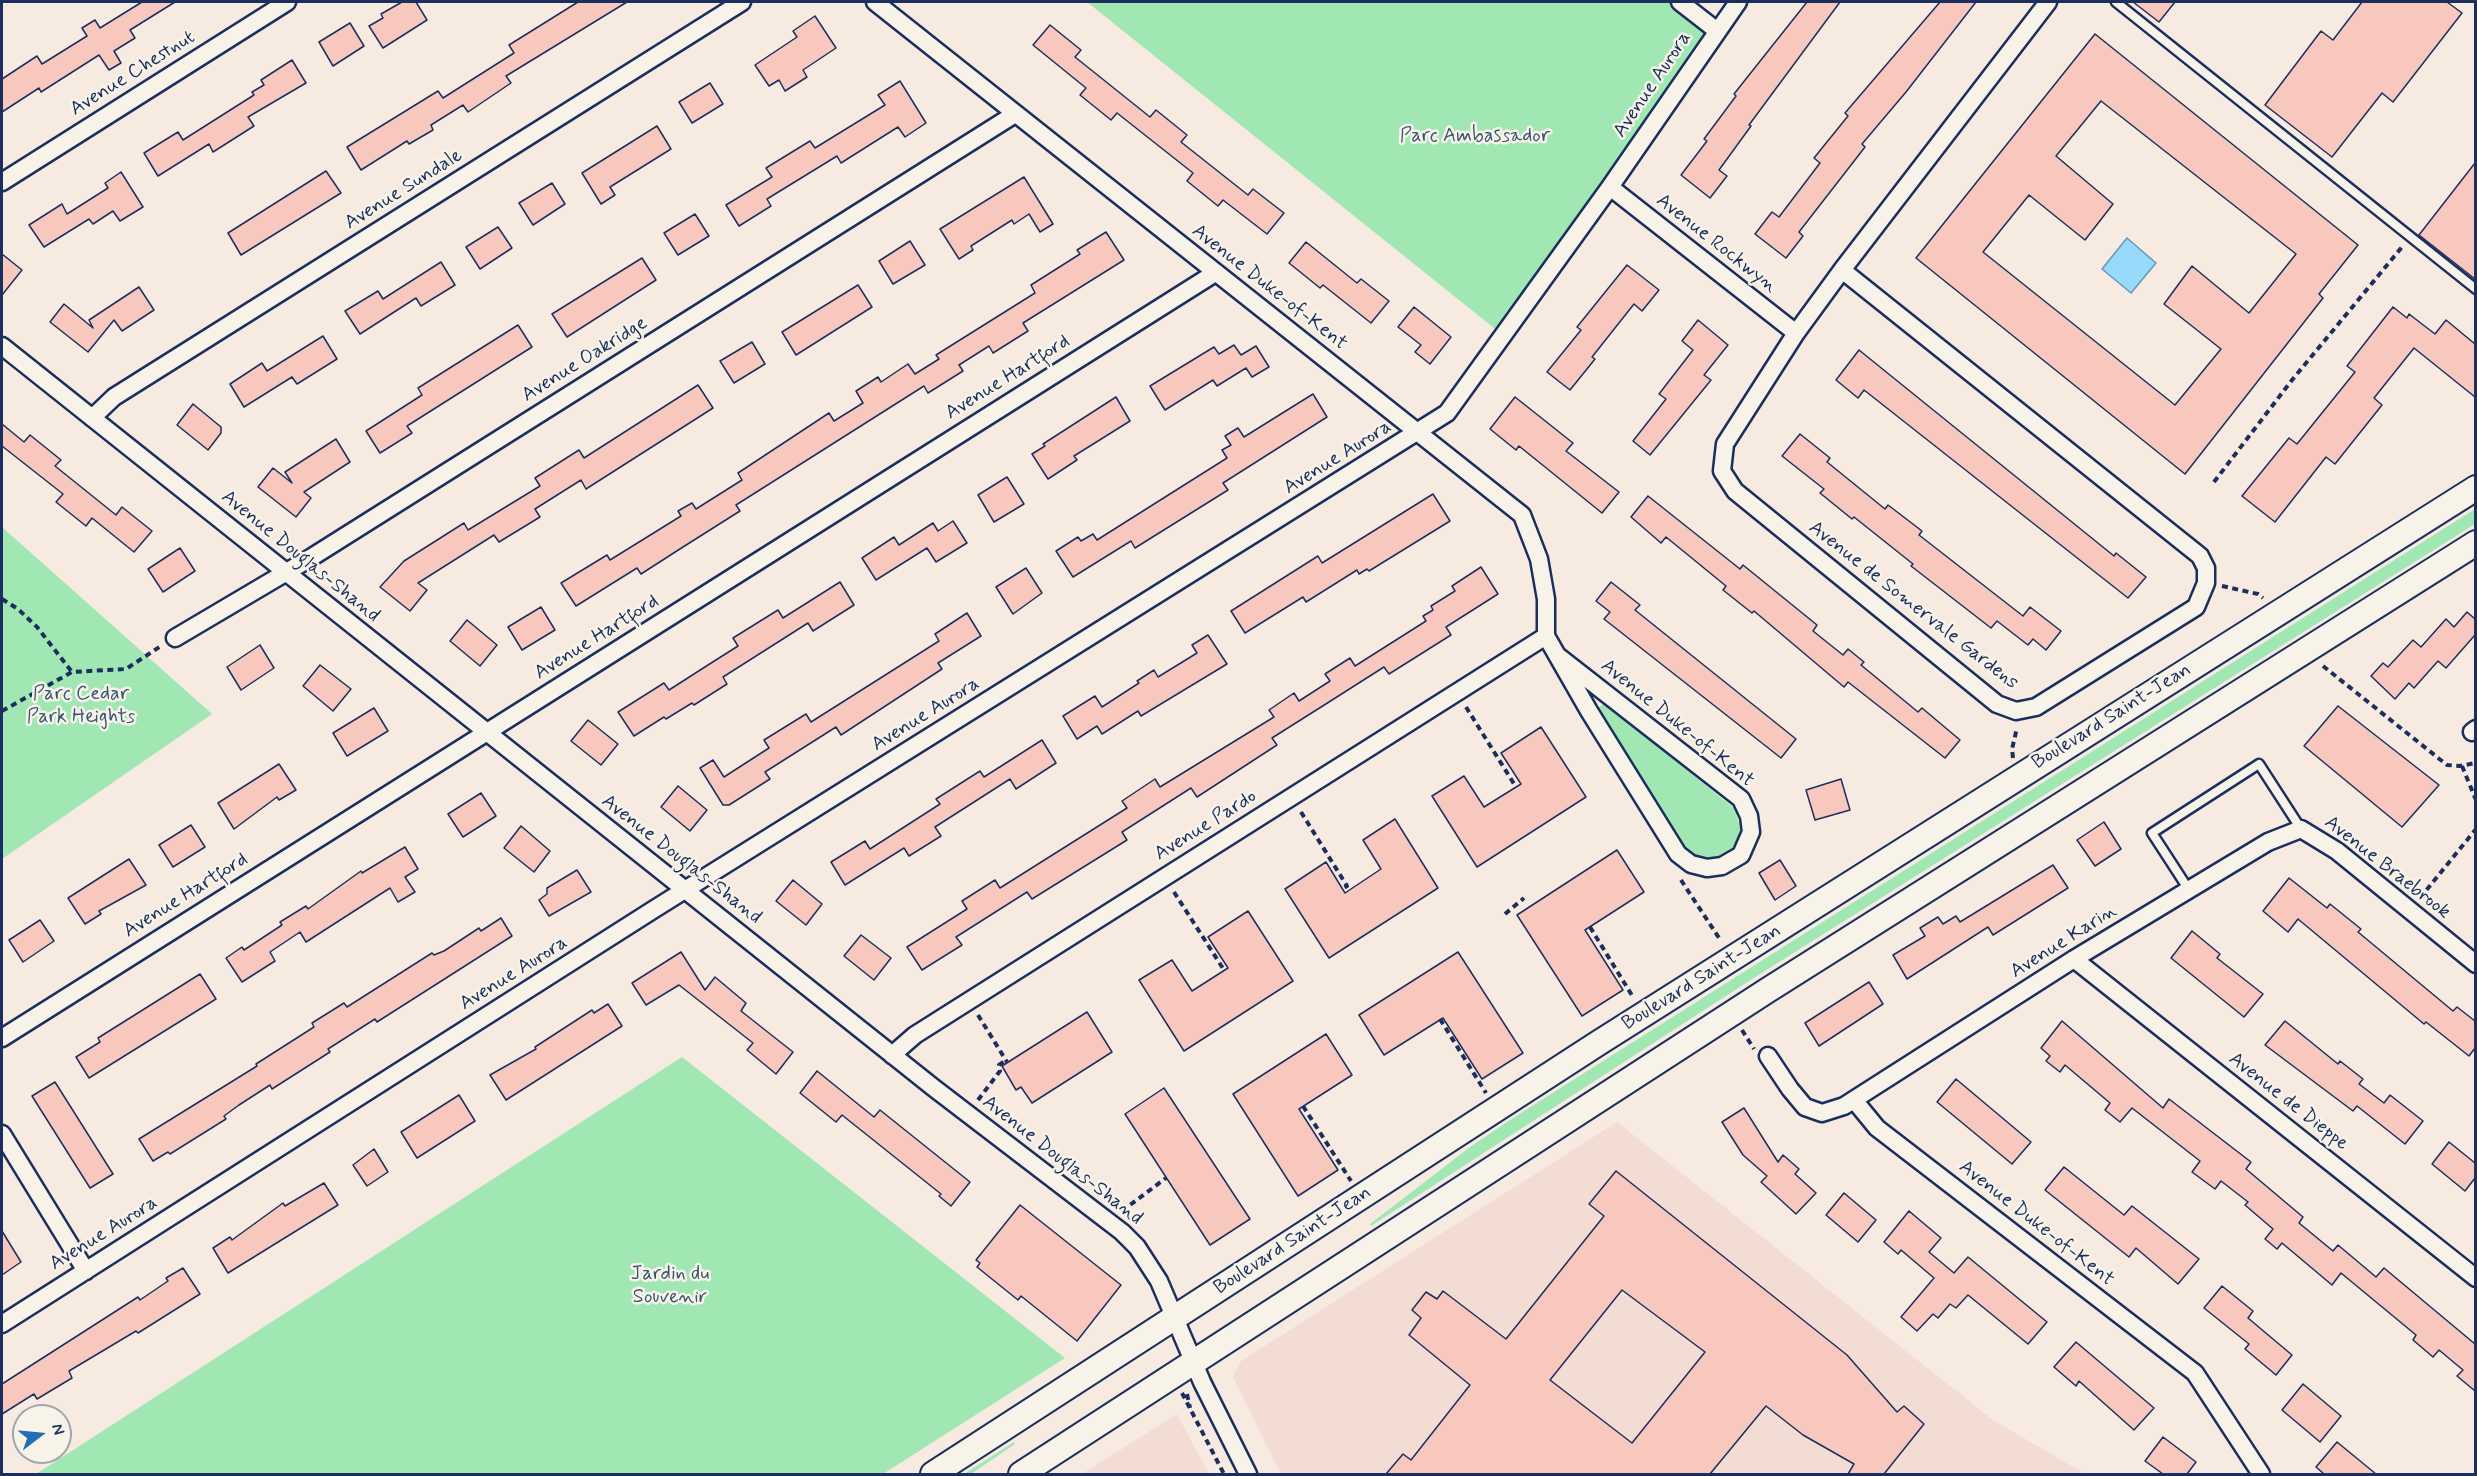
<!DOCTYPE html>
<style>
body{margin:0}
#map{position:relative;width:2477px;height:1476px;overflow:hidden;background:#f7eae0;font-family:Mynerve,sans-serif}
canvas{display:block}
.frame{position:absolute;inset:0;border:3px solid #1b2f5e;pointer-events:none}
.north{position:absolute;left:12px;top:1404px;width:60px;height:60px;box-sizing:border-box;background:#f7f3e8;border:2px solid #9fa5b1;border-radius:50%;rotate:74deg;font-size:16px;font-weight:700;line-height:24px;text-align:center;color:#1b2f5e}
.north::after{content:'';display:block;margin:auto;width:21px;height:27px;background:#1f6fb2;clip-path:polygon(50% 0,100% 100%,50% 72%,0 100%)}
</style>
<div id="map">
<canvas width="2477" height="1476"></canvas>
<div class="frame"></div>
<div class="north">N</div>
</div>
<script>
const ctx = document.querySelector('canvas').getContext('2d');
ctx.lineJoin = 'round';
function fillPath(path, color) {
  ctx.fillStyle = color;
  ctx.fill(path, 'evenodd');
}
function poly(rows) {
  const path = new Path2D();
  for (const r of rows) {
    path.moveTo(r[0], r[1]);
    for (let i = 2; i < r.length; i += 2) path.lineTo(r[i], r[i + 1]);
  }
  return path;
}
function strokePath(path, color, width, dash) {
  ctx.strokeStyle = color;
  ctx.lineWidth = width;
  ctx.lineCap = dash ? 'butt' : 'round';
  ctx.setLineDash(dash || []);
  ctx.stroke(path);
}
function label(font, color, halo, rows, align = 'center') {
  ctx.font = font + ' Mynerve,sans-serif';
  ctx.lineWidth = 5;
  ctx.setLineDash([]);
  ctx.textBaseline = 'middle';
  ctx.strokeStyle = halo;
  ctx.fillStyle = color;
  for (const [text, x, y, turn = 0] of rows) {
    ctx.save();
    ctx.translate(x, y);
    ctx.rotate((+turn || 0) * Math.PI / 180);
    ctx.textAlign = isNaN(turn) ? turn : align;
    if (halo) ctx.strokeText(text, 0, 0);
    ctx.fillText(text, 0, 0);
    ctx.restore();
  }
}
const built = poly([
 [1617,1122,1993,1420,2085,1474,1281,1474,1233,1377,1241,1361],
 [1177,1414,1209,1474,1082,1474]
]);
const green = poly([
 [1087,2,1680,2,1716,30,1504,336],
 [2475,509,2475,524,1749,981,1371,1226,1370,1224,1470,1147,1510,1120],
 [2,527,212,714,2,859],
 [1604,703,1735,809,1741,831,1739,840,1727,854,1706,859,1691,853,1685,847,1597,709],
 [682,1057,1065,1358,883,1474,36,1474],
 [1014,1442,1015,1444,971,1474,964,1474]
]);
const water = poly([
 [2127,238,2156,263,2131,293,2102,269,2127,238]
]);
const building = poly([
 [142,2,175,2,130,30,135,38,114,51,121,63,109,70,99,55,41,92,39,88,2,112,2,79,37,56,42,64,87,36,82,28,95,20,100,28,142,2],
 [402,2,416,2,427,20,383,48,369,26,383,18,381,14,402,2],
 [578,2,627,2,506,76,511,83,468,112,463,105,431,125,433,130,409,144,407,141,361,170,347,147,438,91,443,98,514,53,509,45,578,2],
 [1807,2,1840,2,1749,125,1751,126,1719,170,1727,176,1710,198,1681,175,1707,141,1704,139,1736,96,1734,94,1807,2],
 [1940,2,1976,2,1906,92,1862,144,1865,147,1799,232,1803,236,1786,258,1755,234,1772,212,1779,217,1820,163,1814,158,1848,116,1845,113,1940,2],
 [2133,2,2175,2,2159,22,2133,2],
 [2362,2,2447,2,2462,13,2393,102,2382,93,2332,157,2265,105,2321,31,2333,40,2362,2],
 [815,16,836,48,803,70,807,77,785,91,779,80,769,86,755,65,797,37,793,31,815,16],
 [350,23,364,46,333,66,319,42,350,23],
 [1050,25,1081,50,1075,57,1150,117,1156,110,1187,135,1181,142,1248,195,1253,189,1284,213,1267,234,1223,200,1218,206,1187,181,1193,173,1117,113,1111,120,1080,95,1086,88,1033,45,1050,25],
 [2095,34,2358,245,2319,294,2323,298,2185,474,1916,258,2095,34],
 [2101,101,2296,254,2249,313,2192,266,2164,304,2221,349,2175,405,1983,252,2029,195,2085,240,2113,204,2056,156,2101,101],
 [292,60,306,83,248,117,254,126,213,152,209,144,158,176,144,153,178,132,183,140,254,95,252,92,264,85,261,80,292,60],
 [900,81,926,123,905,137,898,127,841,163,837,156,767,199,771,206,739,226,726,205,772,177,766,168,810,141,815,148,885,105,878,95,900,81],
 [710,83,723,104,692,123,679,102,710,83],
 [657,126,671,149,610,187,615,195,601,204,582,173,657,126],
 [2475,163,2475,279,2419,235,2475,163],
 [326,171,341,193,241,255,228,233,326,171],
 [121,172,143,207,120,221,113,211,93,224,89,219,44,247,29,225,62,204,67,214,108,188,105,183,121,172],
 [1024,177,1053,224,1040,232,1029,214,1014,224,1012,220,971,246,973,250,959,259,940,229,1024,177],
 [552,183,565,204,533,225,519,203,552,183],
 [695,214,709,236,678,255,664,233,695,214],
 [498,227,512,248,480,269,466,247,498,227],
 [1106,232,1124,260,1023,323,1028,331,993,353,989,346,959,365,963,371,928,393,924,386,736,505,740,511,683,547,641,574,637,568,576,606,561,583,607,555,610,560,681,516,678,511,692,503,696,509,742,480,738,473,829,413,834,421,863,403,856,391,878,377,881,382,908,364,915,374,939,359,936,355,1035,293,1031,285,1080,254,1077,250,1106,232],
 [910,241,925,265,893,284,879,261,910,241],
 [1306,242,1357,283,1361,279,1389,301,1371,323,1323,285,1320,288,1289,263,1306,242],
 [2,254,22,270,2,295,2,254],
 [642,258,656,280,567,337,552,314,642,258],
 [441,262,455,285,421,306,416,298,360,334,345,311,378,291,383,299,441,262],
 [1627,265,1659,290,1642,311,1634,304,1592,357,1595,359,1570,390,1547,372,1581,330,1577,327,1627,265],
 [858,285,872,307,796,355,782,332,858,285],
 [139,287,154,310,122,331,114,320,88,352,50,322,64,304,93,328,89,320,139,287],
 [1414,307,1451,337,1430,364,1415,352,1421,345,1398,327,1414,307],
 [2393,307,2407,318,2409,314,2435,334,2446,320,2475,344,2475,397,2414,348,2374,398,2382,405,2335,464,2326,457,2275,522,2242,496,2289,438,2297,444,2355,372,2347,366,2393,307],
 [1698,320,1728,345,1704,375,1711,380,1650,455,1633,441,1666,399,1659,394,1693,350,1682,341,1698,320],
 [518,325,532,347,407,426,412,433,380,453,366,431,422,395,418,388,518,325],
 [323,336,337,359,297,384,292,377,244,407,230,384,262,363,267,371,323,336],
 [752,342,765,364,734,383,720,361,752,342],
 [1234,345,1241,355,1256,346,1269,367,1252,377,1246,368,1217,386,1213,380,1165,410,1150,386,1214,347,1219,354,1234,345],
 [1859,350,2114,556,2116,553,2146,577,2128,598,1864,390,1858,398,1836,380,1859,350],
 [698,385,713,408,586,489,581,480,535,509,540,517,499,542,494,535,418,583,427,590,410,611,380,587,404,561,464,523,468,530,540,486,535,478,579,450,584,458,698,385],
 [1313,394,1327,417,1223,483,1228,490,1135,548,1131,541,1073,577,1056,551,1078,537,1081,541,1093,534,1097,540,1227,458,1222,450,1231,445,1225,436,1238,428,1244,437,1313,394],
 [1116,397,1130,421,1074,456,1077,460,1048,479,1032,454,1045,446,1043,444,1116,397],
 [1515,397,1573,443,1566,451,1619,492,1602,513,1519,446,1516,450,1490,429,1515,397],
 [193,404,221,427,221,433,208,450,177,425,193,404],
 [2,424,24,442,30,435,61,460,55,466,116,515,122,507,152,531,134,552,92,518,86,526,56,502,63,494,2,446,2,424],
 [1800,434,1830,458,1827,462,1885,509,1888,505,1922,531,1919,535,2023,616,2030,607,2061,631,2046,650,2033,639,2028,645,1997,621,1991,628,1911,566,1913,564,1854,517,1852,519,1820,493,1824,489,1782,456,1800,434],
 [336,439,350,462,304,492,311,498,296,517,258,487,273,468,292,483,285,472,336,439],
 [1007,477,1024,504,994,522,978,495,1007,477],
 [1433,494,1450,521,1369,571,1367,569,1359,574,1357,570,1306,602,1303,597,1245,633,1231,611,1318,556,1322,563,1433,494],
 [1648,496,1740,569,1743,565,1817,625,1813,631,1843,655,1848,649,1864,662,1861,665,1918,712,1922,708,1960,740,1945,758,1848,682,1844,687,1754,611,1752,613,1723,590,1726,586,1666,537,1661,543,1631,517,1648,496],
 [953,521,967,543,936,562,927,548,876,580,862,558,894,537,899,545,933,523,938,531,953,521],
 [180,548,195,571,163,592,148,569,180,548],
 [1481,567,1498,594,1446,627,1451,635,1389,674,1384,667,1329,702,1272,738,1277,745,1197,797,1191,788,1122,832,1127,840,1032,899,1027,892,956,937,962,945,922,970,907,947,967,909,962,901,995,880,1000,888,1127,808,1122,801,1155,779,1160,787,1274,717,1269,710,1294,693,1299,701,1330,681,1325,674,1350,658,1355,666,1426,621,1423,616,1433,610,1431,606,1455,591,1452,586,1481,567],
 [1026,568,1042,593,1013,614,996,587,1026,568],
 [840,582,854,605,813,631,808,623,723,677,727,684,694,705,692,703,666,719,664,717,634,736,618,712,664,683,669,690,708,665,738,646,733,638,778,610,783,618,840,582],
 [1611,582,1640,605,1635,610,1796,739,1781,758,1604,619,1610,612,1596,601,1611,582],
 [541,607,555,630,522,650,508,627,541,607],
 [2467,612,2475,619,2475,635,2446,668,2438,661,2414,688,2409,683,2395,699,2371,676,2383,663,2388,667,2413,640,2421,647,2446,619,2454,627,2467,612],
 [967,613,981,636,938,663,942,669,841,735,836,727,765,772,770,779,729,805,723,805,700,768,713,760,724,777,769,748,764,740,806,714,811,722,939,641,935,634,967,613],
 [467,620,497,645,480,666,450,641,467,620],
 [1208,635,1227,664,1141,716,1138,711,1102,734,1097,726,1077,739,1063,716,1095,696,1102,707,1139,683,1137,681,1154,670,1158,677,1197,653,1192,645,1208,635],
 [260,645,274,668,241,690,227,667,260,645],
 [320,665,351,689,333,711,303,686,320,665],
 [2338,706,2439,785,2402,827,2304,746,2338,706],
 [374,708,388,731,347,756,333,733,374,708],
 [588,720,618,744,601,765,571,741,588,720],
 [1541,727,1586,797,1477,867,1432,796,1464,776,1484,807,1521,784,1501,753,1541,727],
 [1042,740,1056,763,1016,789,1010,779,935,827,941,836,909,856,904,848,845,885,831,862,865,841,870,849,940,804,936,799,980,771,984,777,1042,740],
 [279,764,296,790,279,800,277,797,234,829,218,803,279,764],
 [1841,779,1850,810,1815,820,1806,790,1841,779],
 [678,786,707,810,690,831,661,807,678,786],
 [481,793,496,816,463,837,448,814,481,793],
 [1395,819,1438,888,1329,958,1285,889,1326,862,1345,893,1381,869,1363,840,1395,819],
 [2104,822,2121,849,2095,866,2077,840,2104,822],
 [191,825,205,847,173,867,159,845,191,825],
 [521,826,550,851,534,872,504,848,521,826],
 [405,847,418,869,405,877,415,892,398,902,390,888,306,942,300,932,270,952,275,961,242,982,226,958,242,947,244,950,282,925,280,922,306,906,308,909,361,871,362,873,405,847],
 [1617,850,1644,892,1585,930,1623,990,1582,1016,1517,915,1617,850],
 [129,859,146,885,99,911,101,914,85,924,68,898,129,859],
 [1780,860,1796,886,1775,900,1759,873,1780,860],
 [2053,865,2068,888,1993,935,1988,927,1907,979,1893,955,1925,936,1920,928,1938,917,1943,924,1956,916,1960,922,2053,865],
 [577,870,591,892,549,916,539,900,547,894,547,888,577,870],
 [2289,878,2327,908,2330,904,2361,929,2358,932,2453,1011,2457,1007,2475,1021,2475,1048,2469,1056,2426,1022,2424,1024,2298,919,2288,932,2263,911,2289,878],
 [793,880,822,904,806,925,776,901,793,880],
 [1248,911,1293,981,1184,1051,1139,980,1172,960,1192,991,1228,968,1208,937,1248,911],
 [501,918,512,936,377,1022,375,1019,328,1049,330,1052,272,1089,270,1085,239,1105,224,1116,226,1119,170,1154,168,1152,153,1161,139,1139,257,1066,256,1064,314,1027,312,1023,344,1003,347,1007,432,953,434,955,444,951,479,928,481,931,501,918],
 [40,920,54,941,23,962,9,940,40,920],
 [2192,931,2220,954,2217,958,2263,994,2244,1017,2171,958,2192,931],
 [861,935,891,958,874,980,844,956,861,935],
 [681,952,705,990,715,977,746,1003,741,1011,793,1052,776,1074,747,1050,753,1043,679,985,646,1005,632,983,681,952],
 [1458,952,1523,1053,1482,1079,1443,1018,1384,1055,1359,1015,1458,952],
 [200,974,216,999,89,1078,76,1057,100,1042,98,1038,200,974],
 [1869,982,1883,1004,1819,1046,1805,1023,1869,982],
 [608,1004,622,1026,506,1100,490,1075,536,1049,535,1047,592,1010,594,1013,608,1004],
 [1087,1012,1112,1052,1032,1103,1021,1087,1016,1090,1002,1066,1087,1012],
 [2062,1021,2163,1108,2169,1099,2251,1162,2246,1169,2303,1217,2299,1223,2333,1251,2338,1245,2376,1277,2384,1268,2475,1344,2475,1391,2457,1376,2463,1370,2439,1350,2433,1357,2413,1340,2416,1335,2341,1273,2332,1285,2282,1243,2277,1249,2265,1239,2273,1229,2245,1205,2248,1202,2221,1181,2215,1189,2192,1172,2200,1161,2132,1108,2120,1122,2105,1110,2110,1103,2065,1065,2060,1072,2046,1061,2050,1056,2041,1048,2062,1021],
 [2285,1021,2338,1064,2340,1061,2363,1079,2359,1084,2384,1103,2390,1095,2423,1121,2405,1144,2357,1106,2353,1111,2265,1045,2285,1021],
 [1326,1034,1352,1075,1299,1109,1338,1170,1298,1196,1233,1094,1326,1034],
 [817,1071,874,1117,880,1110,970,1182,951,1206,939,1196,941,1194,842,1115,836,1122,800,1093,817,1071],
 [1956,1079,2031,1142,2012,1164,1937,1102,1956,1079],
 [55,1082,113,1174,90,1188,32,1096,55,1082],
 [1164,1088,1250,1219,1210,1245,1125,1114,1164,1088],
 [459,1095,475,1121,417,1158,401,1132,459,1095],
 [1744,1108,1778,1162,1783,1155,1799,1169,1795,1174,1816,1193,1796,1214,1761,1182,1767,1176,1743,1155,1722,1122,1744,1108],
 [2449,1142,2475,1163,2475,1178,2465,1191,2432,1164,2449,1142],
 [374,1149,388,1172,367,1186,353,1165,374,1149],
 [2064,1167,2124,1215,2132,1206,2199,1259,2178,1284,2136,1248,2129,1257,2045,1190,2064,1167],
 [1616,1171,1847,1355,1897,1412,1904,1406,1924,1424,1884,1474,1848,1474,1854,1464,1803,1435,1766,1406,1710,1474,1386,1474,1403,1454,1411,1460,1470,1385,1409,1335,1421,1318,1412,1310,1426,1292,1437,1299,1443,1291,1506,1339,1604,1216,1589,1204,1616,1171],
 [1622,1290,1705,1352,1632,1443,1550,1380,1622,1290],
 [324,1183,338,1205,228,1273,213,1248,230,1237,232,1240,283,1203,285,1206,324,1183],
 [1844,1193,1876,1220,1858,1242,1826,1215,1844,1193],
 [1020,1205,1121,1285,1077,1341,1021,1296,1018,1300,977,1267,980,1263,976,1260,1020,1205],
 [1909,1211,1941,1238,1929,1252,1954,1273,1968,1257,2047,1322,2028,1344,1968,1295,1956,1308,1950,1304,1938,1318,1933,1314,1917,1331,1901,1317,1934,1278,1901,1250,1898,1254,1884,1242,1909,1211],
 [2,1231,21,1262,2,1275,2,1231],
 [183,1268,200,1294,138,1333,136,1331,69,1371,72,1378,37,1399,34,1394,2,1414,2,1384,138,1297,140,1300,168,1281,166,1278,183,1268],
 [2222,1286,2253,1311,2248,1318,2292,1355,2276,1375,2245,1349,2249,1344,2204,1308,2222,1286],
 [2076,1342,2154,1408,2134,1430,2079,1381,2076,1386,2054,1367,2076,1342],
 [2303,1384,2341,1416,2320,1442,2282,1410,2303,1384],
 [2163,1437,2196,1462,2187,1474,2163,1474,2145,1461,2163,1437],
 [2337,1442,2376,1474,2324,1474,2316,1467,2337,1442]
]);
const path = poly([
 [2214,482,2292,380,2402,247],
 [2222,586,2258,594,2263,598],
 [2,599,18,609,37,627,72,672],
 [2323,666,2447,765,2460,766,2475,763],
 [1466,707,1516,787],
 [2,711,72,672,126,669,161,646],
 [2013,758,2012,749,2017,728],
 [2462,766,2476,800],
 [1301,812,1347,886,1342,889],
 [1681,880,1721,941],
 [1174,892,1224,970],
 [2420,898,2476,829],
 [1505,914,1524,898],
 [1590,927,1633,997],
 [978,1015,1007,1062],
 [1440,1019,1486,1093],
 [1742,1030,1754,1049],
 [978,1100,1000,1071,999,1065,1006,1060],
 [1303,1106,1351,1181],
 [1122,1211,1166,1178],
 [1182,1393,1224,1474],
 [1187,1394,1190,1408]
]);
const lane = poly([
 [2116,2,2476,289],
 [2189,890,2152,833,2259,764,2301,829]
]);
const street = poly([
 [875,2,1522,515,1539,559,1546,599,1546,636,1589,711,1678,854,1691,864,1707,868,1722,866,1741,855,1751,832,1749,816,1741,799,1558,656],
 [1680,2,1716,30],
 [2,182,287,2],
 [1610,187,1796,333],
 [1842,270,2200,556,2206,568,2206,583,2196,607,2036,707,2016,711,1997,704,1735,491,1722,471,1725,444,1796,333,1842,270,2048,2],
 [2,346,934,1088,1122,1232,1137,1247,1159,1281,1202,1382,1248,1474],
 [92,418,114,397,742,2],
 [175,638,312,557,1015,114],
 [2472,732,2476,729],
 [2074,959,2476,1278],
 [2,1038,1215,273],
 [892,1055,915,1035,1546,636],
 [1768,1056,1790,1089,1805,1107,1822,1113,1844,1106,2074,959,2268,842,2301,829,2337,851,2476,964],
 [1854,1100,1877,1128,2195,1373,2261,1474],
 [2,1134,86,1271],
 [2,1324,656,908,1447,413,1610,187,1738,2]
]);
const secondary = poly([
 [933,1474,1600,1042,2476,488],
 [1021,1474,1768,990,2476,543]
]);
const streetNames = [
 ["Avenue Chestnut",133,74,-32],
 ["Avenue Aurora",1653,85,-56],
 ["Avenue Sundale",404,190,-32],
 ["Avenue Rockwyn",1716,244,38],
 ["Avenue Duke-of-Kent",1269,288,38],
 ["Avenue Oakridge",585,360,-32],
 ["Avenue Hartford",1008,378,-32],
 ["Avenue Aurora",1338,458,-32],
 ["Avenue Douglas-Shand",300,557,39],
 ["Avenue de Somervale Gardens",1913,606,38],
 ["Avenue Hartford",597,638,-32],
 ["Avenue Aurora",926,715,-32],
 ["Boulevard Saint-Jean",2112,717,-32],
 ["Avenue Duke-of-Kent",1677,724,39],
 ["Avenue Pardo",1206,826,-32],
 ["Avenue Douglas-Shand",681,860,38],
 ["Avenue Braebrook",2387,868,38],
 ["Avenue Hartford",186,896,-32],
 ["Avenue Karin",2064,942,-32],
 ["Avenue Aurora",514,974,-32],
 ["Boulevard Saint-Jean",1702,978,-32],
 ["Avenue de Dieppe",2288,1102,38],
 ["Avenue Douglas-Shand",1062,1161,38],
 ["Avenue Duke-of-Kent",2036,1224,38],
 ["Avenue Aurora",104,1234,-32],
 ["Boulevard Saint-Jean",1293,1241,-33]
];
const parkNames = [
 ["Parc Ambassador",1475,137],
 ["Parc Cedar",81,695],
 ["Park Heights",81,718],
 ["Jardin du",670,1275],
 ["Souvenir",670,1298]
];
fillPath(built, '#f3dcd4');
fillPath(green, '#a1e7b4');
fillPath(water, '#97daf9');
strokePath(water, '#6596bb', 1.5);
fillPath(building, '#f8c8bf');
strokePath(building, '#1b2f5e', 1.5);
strokePath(lane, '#1b2f5e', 13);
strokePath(street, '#1b2f5e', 21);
strokePath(secondary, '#1b2f5e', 28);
strokePath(path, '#1b2f5e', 4, [6, 4.5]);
strokePath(lane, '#f7f3e8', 8);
strokePath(street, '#f7f3e8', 16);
strokePath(secondary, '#f7f3e8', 24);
label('20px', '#1b2f5e', '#f7f3e8', streetNames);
label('20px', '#36546f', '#f7f3e8', parkNames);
</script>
